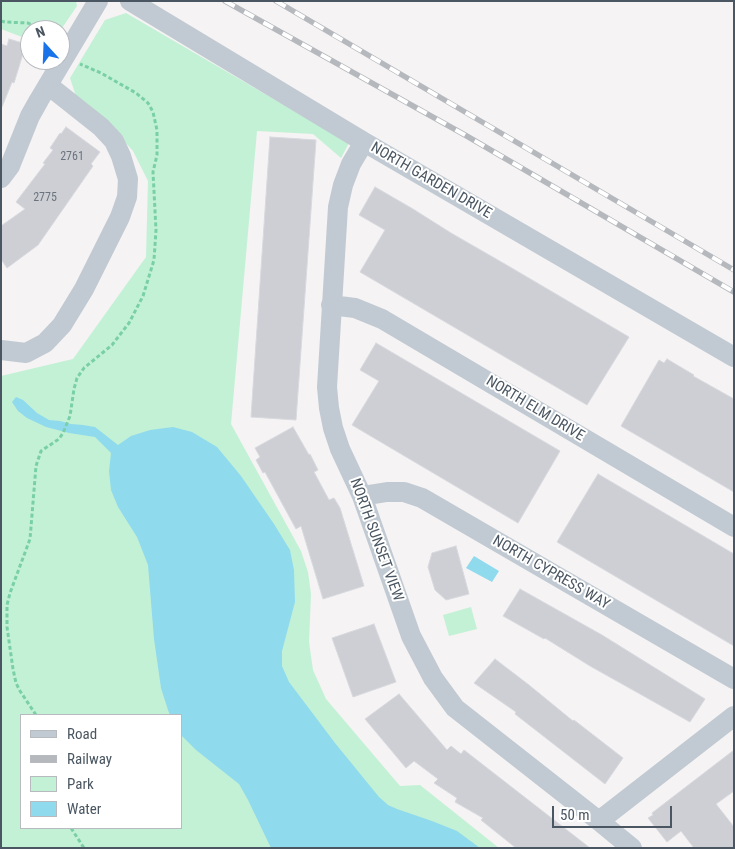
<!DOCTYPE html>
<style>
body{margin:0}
#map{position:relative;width:735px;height:849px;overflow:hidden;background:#f5f3f3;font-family:"Roboto Condensed",sans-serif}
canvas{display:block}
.frame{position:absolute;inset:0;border:2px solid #4a5661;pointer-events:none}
.legend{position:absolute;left:20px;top:714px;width:162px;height:115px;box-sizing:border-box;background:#fff;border:1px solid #b7bbc0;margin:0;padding:6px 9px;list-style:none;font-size:15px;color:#4a5661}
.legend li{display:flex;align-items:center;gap:10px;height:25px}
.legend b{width:25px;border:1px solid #b7bbc0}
.north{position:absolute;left:20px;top:20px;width:50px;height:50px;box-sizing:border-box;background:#fff;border:1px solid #b7bbc0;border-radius:50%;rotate:340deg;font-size:14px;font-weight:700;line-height:20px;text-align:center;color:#4a5661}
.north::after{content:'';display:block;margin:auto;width:18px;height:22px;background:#1a73e8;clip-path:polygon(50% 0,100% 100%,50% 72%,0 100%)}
.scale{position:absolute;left:552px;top:806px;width:120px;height:22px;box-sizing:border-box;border:2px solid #4a5661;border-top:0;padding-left:6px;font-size:15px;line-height:18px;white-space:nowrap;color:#4a5661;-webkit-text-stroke:4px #fff;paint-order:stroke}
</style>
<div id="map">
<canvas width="735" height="849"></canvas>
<div class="frame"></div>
<ul class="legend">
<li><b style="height:6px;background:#c1cad2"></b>Road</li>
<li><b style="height:6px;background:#b5b8bd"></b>Railway</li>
<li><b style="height:14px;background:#c3f1d5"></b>Park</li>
<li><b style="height:14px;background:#90daee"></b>Water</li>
</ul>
<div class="north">N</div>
<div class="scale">50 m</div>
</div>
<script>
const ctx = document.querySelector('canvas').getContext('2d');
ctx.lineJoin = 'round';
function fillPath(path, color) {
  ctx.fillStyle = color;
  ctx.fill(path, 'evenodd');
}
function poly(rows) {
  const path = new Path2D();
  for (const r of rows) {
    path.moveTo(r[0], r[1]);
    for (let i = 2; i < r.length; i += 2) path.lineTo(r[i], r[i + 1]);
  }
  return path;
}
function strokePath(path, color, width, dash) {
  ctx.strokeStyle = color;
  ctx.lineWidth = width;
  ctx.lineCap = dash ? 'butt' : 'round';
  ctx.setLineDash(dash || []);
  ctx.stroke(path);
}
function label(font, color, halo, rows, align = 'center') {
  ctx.font = font + ' "Roboto Condensed",sans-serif';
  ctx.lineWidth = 4;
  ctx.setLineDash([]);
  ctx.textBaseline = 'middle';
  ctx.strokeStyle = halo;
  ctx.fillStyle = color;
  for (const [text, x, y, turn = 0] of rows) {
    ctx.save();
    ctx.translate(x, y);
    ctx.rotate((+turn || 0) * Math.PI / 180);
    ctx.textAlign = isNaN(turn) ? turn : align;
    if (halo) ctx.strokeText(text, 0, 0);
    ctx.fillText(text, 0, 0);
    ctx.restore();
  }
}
const green = poly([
 [1,1,76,1,77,6,60,31,60,30,30,30,30,40,1,29],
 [126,13,349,143,341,158,313,134,257,131,231,424,301,551,308,572,311,594,309,642,313,670,326,699,400,786,420,785,499,848,1,848,1,376,73,359,146,257,148,181,133,151,107,122,76,96,70,78,105,20],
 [21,715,181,715,181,828,21,828],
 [471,607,477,629,449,636,443,615]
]);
const water = poly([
 [16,397,23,400,37,413,49,420,60,421,71,424,83,425,95,427,118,445,131,436,150,430,173,427,192,432,217,447,241,476,274,524,290,550,294,570,295,602,282,651,282,666,289,682,335,743,379,797,388,805,397,809,432,821,457,831,480,848,271,848,248,800,239,784,196,750,181,735,181,715,170,715,168,710,161,688,154,639,148,565,137,537,118,507,111,490,109,471,111,453,95,437,69,433,46,427,27,418,18,411,12,402],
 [474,556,499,571,492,582,466,568]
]);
const building = poly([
 [9,39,26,44,14,83,12,82,2,107,1,107,1,44,7,46,9,39],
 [66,127,100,152,91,164,93,166,38,245,7,268,1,259,1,226,25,209,16,202,45,164,43,163,53,150,50,148,60,133,61,134,66,127],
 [270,137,316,140,296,420,251,417,270,137],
 [375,187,413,209,451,233,510,267,629,337,587,405,360,272,385,230,359,215,375,187],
 [376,343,560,451,518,523,352,425,379,381,360,370,376,343],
 [667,359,694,375,693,376,734,399,734,492,621,426,659,360,664,363,667,359],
 [293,427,309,455,310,454,318,470,314,472,329,500,334,498,340,508,364,586,323,599,301,526,296,529,265,472,263,473,256,460,260,457,255,448,293,427],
 [598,474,734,554,734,646,557,542,598,474],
 [456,546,469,594,446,600,435,590,428,567,432,553,456,546],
 [520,589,602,635,705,699,690,722,590,666,545,638,544,639,503,616,520,589],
 [374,624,396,682,353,697,332,638,374,624],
 [495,659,529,685,573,721,574,720,623,758,605,784,515,714,516,712,474,683,495,659],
 [399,694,447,750,451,746,461,754,464,750,590,848,516,848,481,820,483,818,455,802,457,798,434,783,438,779,414,761,406,768,365,719,399,694],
 [734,750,734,791,716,804,734,827,734,848,694,848,681,831,667,842,648,818,653,815,652,813,734,750]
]);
const path = poly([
 [1,21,5,22,28,23,42,30],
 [36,715,20,691,16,683,13,669,7,627,7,605,10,593,30,539,36,466,41,451,59,439,63,433,70,416,74,389,77,378,84,368,112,345,129,323,143,296,154,260,156,230,153,172,157,155,157,130,153,112,148,103,136,93,101,73,80,64],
 [71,828,84,848]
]);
const minor = poly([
 [130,1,364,142,734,357],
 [364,142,351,164,343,185,338,207,327,387,329,408,333,428,340,449,362,496,411,636,433,678,455,708,599,821,632,848],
 [1,178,10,166,30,116,39,100,98,1],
 [331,305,355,308,382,319,734,527],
 [1,350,26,353,45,343,62,325,84,289,120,217,127,197,128,179,121,156,114,141,101,127,48,85],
 [362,496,387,492,404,492,422,498,734,679],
 [599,821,734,716]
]);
const rail = poly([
 [225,1,465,135,734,292],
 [276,1,734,270]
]);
const numberNames = [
 ["2761",72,157],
 ["2775",45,198]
];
const streetNames = [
 ["NORTH GARDEN DRIVE",431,181,30],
 ["NORTH ELM DRIVE",535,409,31],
 ["NORTH SUNSET VIEW",376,540,70],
 ["NORTH CYPRESS WAY",551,573,30]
];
fillPath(green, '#c3f1d5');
fillPath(water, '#90daee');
fillPath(building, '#cdcfd5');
strokePath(building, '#d7d9de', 1);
strokePath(path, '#7ad0a6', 3, [4, 2.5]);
strokePath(minor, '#c1cad2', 20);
strokePath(rail, '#b5b8bd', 5.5);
strokePath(rail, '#fff', 4, [11]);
label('12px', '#6b747e', null, numberNames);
label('15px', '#4a5661', '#fff', streetNames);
</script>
